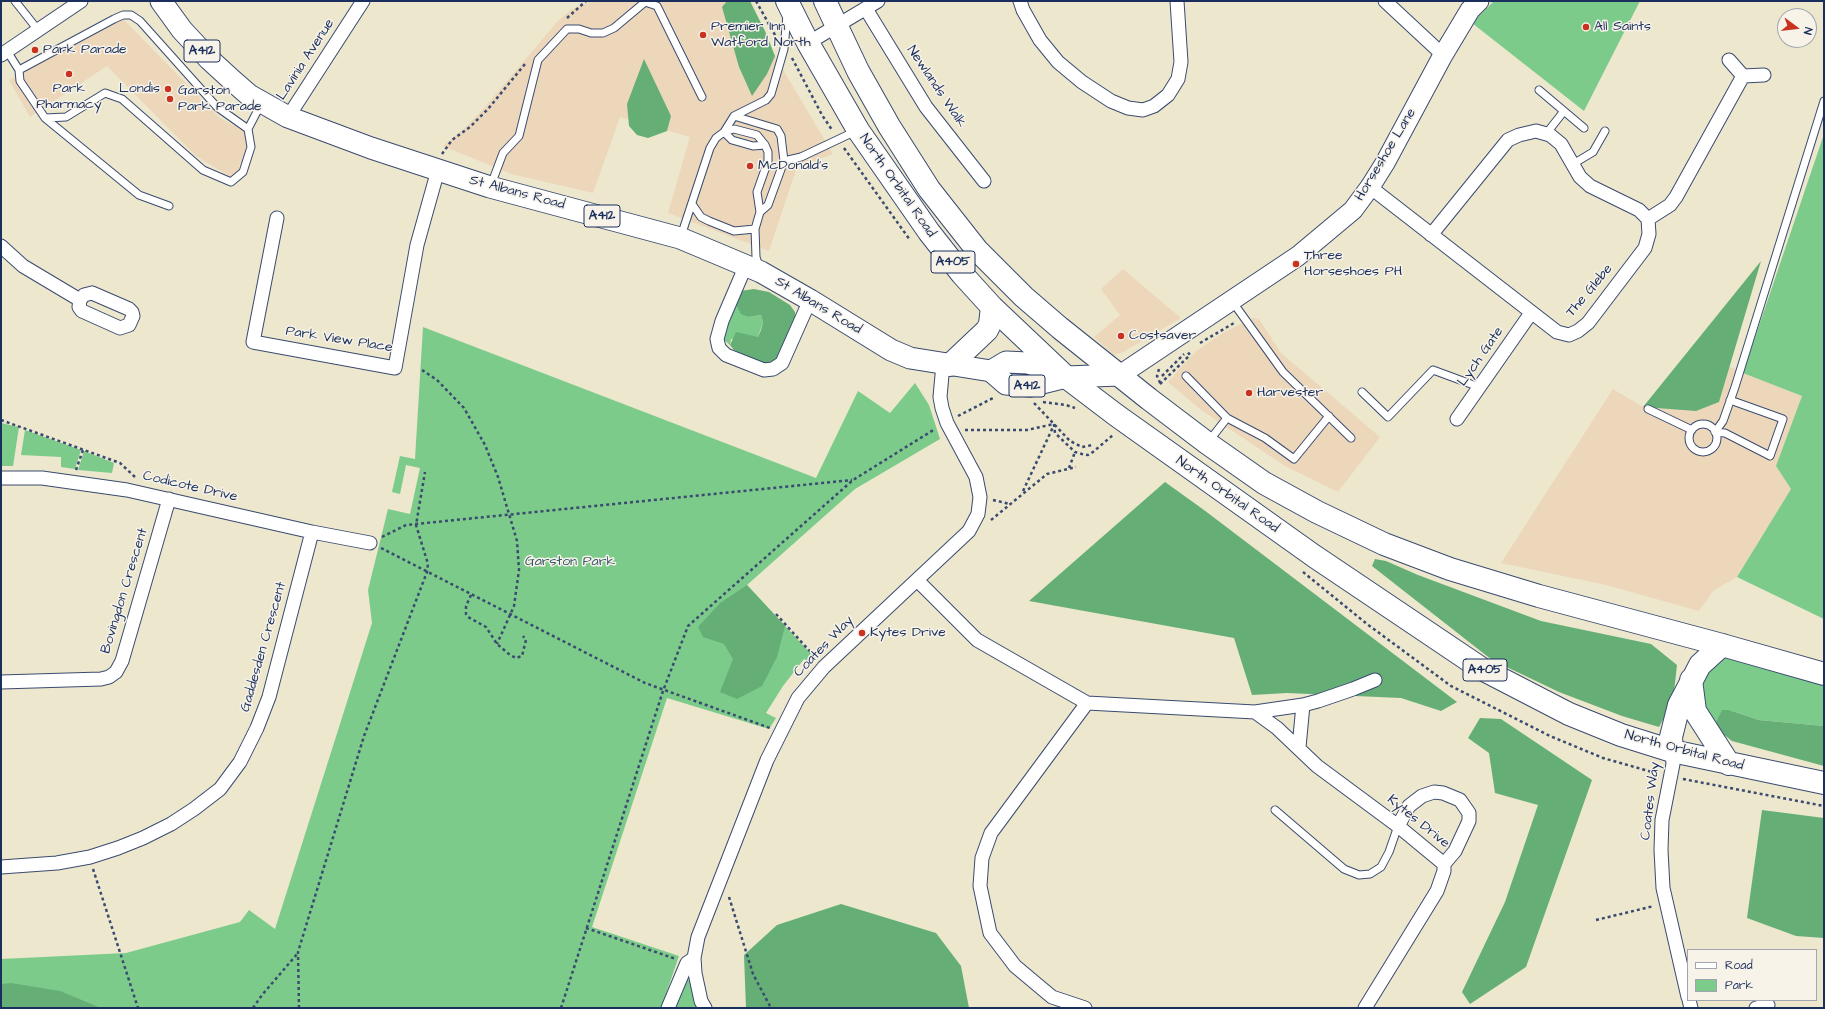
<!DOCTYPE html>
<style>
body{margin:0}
#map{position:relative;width:1825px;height:1009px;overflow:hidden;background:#ece7cd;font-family:"Architects Daughter",sans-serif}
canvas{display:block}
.frame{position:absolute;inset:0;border:2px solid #1b2f5e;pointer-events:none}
.legend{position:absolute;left:1687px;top:949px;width:130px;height:52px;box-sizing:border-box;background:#f7f3e8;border:1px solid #9fa5b1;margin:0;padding:5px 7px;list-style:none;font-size:12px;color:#1b2f5e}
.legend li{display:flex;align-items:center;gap:8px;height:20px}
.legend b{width:20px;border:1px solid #9fa5b1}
.north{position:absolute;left:1777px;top:8px;width:40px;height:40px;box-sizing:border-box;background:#f7f3e8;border:1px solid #9fa5b1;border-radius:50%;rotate:105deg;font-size:11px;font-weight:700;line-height:16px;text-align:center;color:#1b2f5e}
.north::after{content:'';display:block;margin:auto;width:14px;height:18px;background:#c8321e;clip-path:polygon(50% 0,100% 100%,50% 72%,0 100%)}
</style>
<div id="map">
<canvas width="1825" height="1009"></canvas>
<div class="frame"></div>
<ul class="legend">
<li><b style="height:5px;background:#fff"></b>Road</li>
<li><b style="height:11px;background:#7ccb8b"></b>Park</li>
</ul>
<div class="north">N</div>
</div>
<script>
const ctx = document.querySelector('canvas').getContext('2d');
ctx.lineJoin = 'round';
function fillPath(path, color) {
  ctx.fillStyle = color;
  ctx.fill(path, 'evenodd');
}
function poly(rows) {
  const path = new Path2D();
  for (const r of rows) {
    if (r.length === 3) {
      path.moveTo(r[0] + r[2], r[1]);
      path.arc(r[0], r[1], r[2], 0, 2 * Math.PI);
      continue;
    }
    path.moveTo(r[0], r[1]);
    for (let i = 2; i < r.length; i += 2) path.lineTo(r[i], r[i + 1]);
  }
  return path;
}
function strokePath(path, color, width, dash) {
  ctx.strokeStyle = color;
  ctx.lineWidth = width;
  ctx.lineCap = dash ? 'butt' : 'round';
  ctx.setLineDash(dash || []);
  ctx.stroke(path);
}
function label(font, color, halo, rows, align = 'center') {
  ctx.font = font + ' "Architects Daughter",sans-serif';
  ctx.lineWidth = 3;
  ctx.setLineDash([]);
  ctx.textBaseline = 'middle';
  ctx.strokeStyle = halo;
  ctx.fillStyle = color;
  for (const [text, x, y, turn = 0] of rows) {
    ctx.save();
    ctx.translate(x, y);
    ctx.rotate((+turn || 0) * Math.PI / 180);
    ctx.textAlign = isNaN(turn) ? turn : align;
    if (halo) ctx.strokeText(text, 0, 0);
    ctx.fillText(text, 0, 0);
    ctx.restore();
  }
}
const built = poly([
 [592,1,748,1,775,56,833,154,797,167,769,251,668,213,690,137,620,117,593,193,511,174,443,146,468,125,486,106,556,23,570,10],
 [123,19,220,118,249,134,245,153,234,179,196,156,107,66,30,117,9,80],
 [1123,269,1181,318,1123,352,1114,355,1094,337,1120,315,1101,289],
 [1253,318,1259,319,1281,353,1380,437,1338,492,1285,466,1201,410,1168,382,1195,352,1221,334],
 [1730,367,1802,396,1776,466,1791,489,1737,577,1714,590,1699,611,1606,585,1501,563,1613,389,1643,407]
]);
const green = poly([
 [1494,1,1640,1,1584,111,1472,23],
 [1824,134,1824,619,1737,577,1791,489,1776,466,1802,396,1743,373],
 [735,303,749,317,761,315,763,322,758,337,731,339,730,345,724,340,724,334],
 [423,327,816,478,858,391,890,413,915,383,929,405,940,439,855,489,747,585,814,657,813,665,804,659,783,686,766,713,776,718,769,729,667,698,592,927,679,956,661,1008,1,1008,1,959,126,953,240,922,249,910,275,929,372,623,368,590,388,509,410,514,420,468,406,465,400,494,392,492,400,456,415,459],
 [1,423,19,427,13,466,1,466],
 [25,430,81,450,75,469,61,467,61,457,21,455],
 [84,451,114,463,112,473,78,470],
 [1739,657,1824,682,1824,726,1759,720,1729,710,1714,727,1701,702,1702,682,1709,669,1723,658],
 [685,978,690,981,698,1008,672,1008]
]);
const forest = poly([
 [727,1,750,1,765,31,775,56,767,74,752,96,739,67,722,7],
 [644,59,671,116,667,131,648,138,637,135,629,126,627,104],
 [1761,261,1719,402,1696,411,1643,407],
 [754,289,769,292,790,305,795,312,796,324,787,344,776,360,764,364,734,350,730,345,736,332,758,337,761,330,763,322,761,315,749,317,741,314,735,303,740,291],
 [1165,482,1204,510,1457,702,1441,711,1401,698,1287,693,1252,695,1234,638,1029,601],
 [1375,559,1386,561,1418,575,1541,621,1651,644,1677,665,1673,701,1659,727,1622,716,1559,692,1492,660,1372,566],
 [747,585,785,626,777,657,762,686,737,699,720,692,733,659,724,644,703,637,698,627,720,603],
 [1722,710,1729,710,1759,720,1824,726,1824,766,1732,741,1714,727],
 [1480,718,1501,719,1592,780,1526,967,1470,1004,1462,992,1505,902,1538,805,1495,793,1489,753,1468,738],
 [1762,810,1824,818,1824,938,1796,936,1747,918],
 [841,904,936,933,961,966,969,1008,746,1008,744,955,777,925],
 [11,983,60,991,101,1008,1,1008,1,984]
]);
const path = poly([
 [756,1,775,35],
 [567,18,586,1],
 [792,58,822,115,832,130],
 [844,148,910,240],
 [442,154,452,140,470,127,488,109,525,64],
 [1200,343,1234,323],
 [1159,369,1157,376,1161,385],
 [422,370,437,380,464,408,485,445,498,477,517,541,519,570,514,606,497,644],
 [1162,376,1184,354],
 [1160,384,1190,355,1187,351],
 [1043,402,1066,405,1075,408],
 [1034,403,1070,441,1082,447,1093,445],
 [958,416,995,397],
 [1,420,120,463,135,477],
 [1054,424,1055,433,1075,452,1082,454,1088,455,1093,452,1113,435],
 [965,430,1027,430,1054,424],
 [1069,468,1075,452],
 [76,470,83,450],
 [1023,491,1054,425],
 [993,500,1010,504],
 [991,520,1047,474,1076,467],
 [382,537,406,525,852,480],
 [381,548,645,683,770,728],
 [1303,572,1367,624,1451,686,1550,736,1603,758,1659,774],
 [471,595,466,606,466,614,468,617,486,627,497,644,510,655,516,658,522,656,526,640,523,636],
 [776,614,816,658],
 [1683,779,1824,806],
 [93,869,138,1008],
 [729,897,753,974,771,1008],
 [1596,920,1654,906],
 [586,928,676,959],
 [253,1008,262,995,298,953],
 [299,1008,298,952,364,736,427,572,428,564,416,525,425,472],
 [561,1008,663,691,688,626,853,480,935,429]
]);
const lane = poly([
 [15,1,38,30],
 [7,51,19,70,20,81,45,118,66,117,105,93,122,99,203,170,231,182,243,172,251,147,248,129,261,104],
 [19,70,114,19,123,15,131,15,140,21,217,107,248,129],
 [1539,90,1584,128],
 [734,116,777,129,781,136,784,161,768,205,760,212],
 [45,118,139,195,169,206],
 [724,132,734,116,766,100,771,94,784,49,787,15],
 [724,132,732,140,753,146,765,145],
 [1546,134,1564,111],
 [784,161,801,157,856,131],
 [1573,164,1593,152,1605,131],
 [491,185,503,153,519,136,538,60,567,29,579,29,591,33,603,33,614,28,645,2,657,6,702,97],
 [692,204,701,217,709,221,734,231,755,229],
 [681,236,710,148,716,138,724,132,734,129,757,135,765,145,768,152,768,161,757,192,760,212,755,229,756,257,759,267],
 [1232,301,1283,372,1351,438],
 [1186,376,1227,418,1265,438,1294,459,1329,416],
 [1362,392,1388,417,1433,370,1479,387],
 [1648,409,1692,430],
 [1703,438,14],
 [1715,432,1723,421,1735,387,1824,101],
 [1715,432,1725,433,1770,456,1783,419,1730,400],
 [1209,441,1227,418],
 [1275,810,1344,869,1359,875,1370,874,1381,867,1389,852,1398,826]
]);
const street = poly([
 [1020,1,1023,10,1040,40,1058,62,1082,82,1111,101,1128,108,1143,110,1154,106,1168,95,1178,79,1181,62,1177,1],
 [1385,1,1443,55],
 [866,9,926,107,984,181],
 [808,43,878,1],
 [1,55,81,1],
 [1729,60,1743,76],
 [288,117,363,1],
 [1370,187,1557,332,1569,335,1578,331,1588,323,1645,248,1649,234,1648,219,1670,205,1676,197,1743,76,1764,75],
 [277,218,253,342,395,368,417,245,438,170],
 [1431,235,1508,140,1519,135,1536,131,1550,135,1561,144,1580,177,1590,186,1639,210,1648,219],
 [1,246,23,266,80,300],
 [746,265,722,321,717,339,719,348,726,355,764,370,773,369,782,363,810,300],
 [92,293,129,309,132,312,133,316,129,325,120,328,82,311,79,307,80,300,84,295,92,293],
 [1457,419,1531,313],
 [1,478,42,478,127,490,312,532,370,543],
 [917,580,977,640,1087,703,1255,712,1277,728,1317,766,1398,826,1444,864,1444,871,1437,891,1365,1008],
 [1,682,101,679,109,677,116,672,122,661,169,499],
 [1255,712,1303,705,1318,701,1353,689,1375,680],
 [1299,747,1303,705],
 [1672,751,1673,764,1662,820,1661,850,1663,888,1688,997],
 [1398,826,1409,806,1422,796,1434,792,1443,793,1460,800,1469,813,1469,821,1455,851,1444,864],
 [1,867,57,863,90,857,118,848,143,838,171,824,194,809,220,789,240,762,257,728,269,697,312,532],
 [1689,1000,1691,1008],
 [668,1008,687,963,694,958],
 [705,1008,701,1001,695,973,694,958,698,937,767,760,798,698,824,667,969,531,978,514,980,497,976,477,947,423,942,408,940,397,943,364],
 [1085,1008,1052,997,1015,966,990,933,980,886,982,858,991,833,1087,703],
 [1756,1008,1768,1005]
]);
const secondary = poly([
 [1120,375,1298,256,1353,210,1370,187,1385,163,1443,55,1470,10,1479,1]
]);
const primary = poly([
 [161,1,182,30,209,59,233,81,249,95,288,117,371,148,490,187,680,238,761,272,810,300,891,350,910,358,991,371,1006,384,1030,386,1066,377,1120,375],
 [991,371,1006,362,1028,363,1066,377]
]);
const highway = poly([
 [787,1,808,43,858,130,929,232,962,274,992,307,1066,377,1116,415,1314,556,1482,669,1569,714,1621,735,1672,751,1824,783],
 [825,1,858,71,889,126,929,189,977,250,1024,297,1060,328,1149,399,1207,443,1264,483,1317,512,1384,544,1450,569,1539,596,1722,645,1824,674],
 [950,365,987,330,990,324,992,307],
 [1691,680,1695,711,1729,764],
 [1672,751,1671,737,1679,705,1700,665,1722,645]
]);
const markers = [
 [1586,27,4,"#c8321e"],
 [703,35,4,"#c8321e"],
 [35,50,4,"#c8321e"],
 [69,74,4,"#c8321e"],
 [168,89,4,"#c8321e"],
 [170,99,4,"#c8321e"],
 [750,166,4,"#c8321e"],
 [1296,264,4,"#c8321e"],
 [1121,336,4,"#c8321e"],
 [1249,393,4,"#c8321e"],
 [862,633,4,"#c8321e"]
];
const shields = [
 [202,51,36],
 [602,216,36],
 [953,262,44],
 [1027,386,36],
 [1485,670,44]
];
const shieldNames = [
 ["A412",202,51],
 ["A412",602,216],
 ["A405",953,262],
 ["A412",1027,386],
 ["A405",1485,670]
];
const poiNames = [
 ["Premier Inn",711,27],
 ["Watford North",711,43],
 ["All Saints",1594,27],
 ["Park Parade",43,50],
 ["Park",69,89,"center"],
 ["Pharmacy",69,105,"center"],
 ["Londis",160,89,"right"],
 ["Garston",178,91],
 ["Park Parade",178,107],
 ["McDonald's",758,166],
 ["Three",1304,256],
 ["Horseshoes PH",1304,272],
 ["Costsaver",1129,336],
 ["Harvester",1257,393],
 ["Kytes Drive",870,633]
];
const streetNames = [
 ["Lavinia Avenue",306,60,-57],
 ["Newlands Walk",936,87,56],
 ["Horseshoe Lane",1386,155,-59],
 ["North Orbital Road",897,186,55],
 ["St Albans Road",517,193,15],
 ["The Glebe",1590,291,-50],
 ["St Albans Road",818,306,31],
 ["Park View Place",339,340,9],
 ["Lych Gate",1481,357,-55],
 ["Codicote Drive",190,487,13],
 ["North Orbital Road",1227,495,35],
 ["Bovingdon Crescent",125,591,-73],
 ["Gaddesden Crescent",264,647,-74],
 ["Coates Way",824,647,-46],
 ["North Orbital Road",1684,751,15],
 ["Coates Way",1651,801,-83],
 ["Kytes Drive",1418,822,39]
];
const parkNames = [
 ["Garston Park",570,562]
];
fillPath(built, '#edd7bb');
fillPath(green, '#7ccb8b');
fillPath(forest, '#65af77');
strokePath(lane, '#3a4b6f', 9);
strokePath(street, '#3a4b6f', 15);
strokePath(secondary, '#3a4b6f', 21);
strokePath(primary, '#3a4b6f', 23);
strokePath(highway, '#3a4b6f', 24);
strokePath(path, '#3a4b6f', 2.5, [3, 3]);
strokePath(lane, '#fff', 7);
strokePath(street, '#fff', 13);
strokePath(secondary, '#fff', 19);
strokePath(primary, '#fff', 21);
strokePath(highway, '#fff', 22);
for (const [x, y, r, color] of markers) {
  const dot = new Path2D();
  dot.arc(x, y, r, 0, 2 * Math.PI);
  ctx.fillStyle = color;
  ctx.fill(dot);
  strokePath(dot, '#f7f3e8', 1.5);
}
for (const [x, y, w] of shields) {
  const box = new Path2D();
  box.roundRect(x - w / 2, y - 11, w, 22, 3);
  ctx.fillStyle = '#f7f3e8';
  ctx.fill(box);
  strokePath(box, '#1b2f5e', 1);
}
label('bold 13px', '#1b2f5e', null, shieldNames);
label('14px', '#1b2f5e', '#f7f3e8', poiNames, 'left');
label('14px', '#1b2f5e', '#f7f3e8', streetNames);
label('14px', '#335669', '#f7f3e8', parkNames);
</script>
